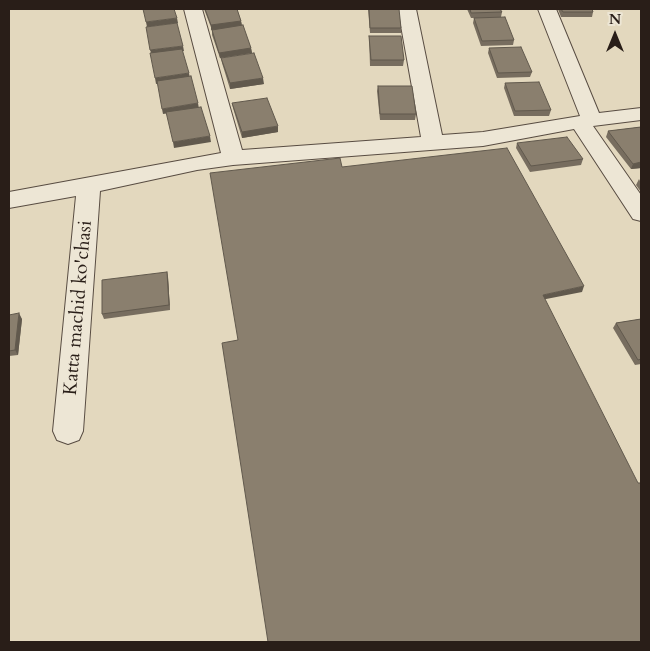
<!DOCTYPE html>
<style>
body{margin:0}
#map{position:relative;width:650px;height:651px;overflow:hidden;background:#e3d8be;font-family:Cardo,serif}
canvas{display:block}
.frame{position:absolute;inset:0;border:10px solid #291e18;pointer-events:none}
.north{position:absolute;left:590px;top:10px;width:50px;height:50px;-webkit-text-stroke:4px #ede6d5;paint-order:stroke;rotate:0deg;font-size:14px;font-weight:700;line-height:20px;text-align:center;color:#291e18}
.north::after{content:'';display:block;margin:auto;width:18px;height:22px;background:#291e18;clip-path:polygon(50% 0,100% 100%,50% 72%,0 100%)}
</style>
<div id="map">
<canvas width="650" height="651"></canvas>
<div class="frame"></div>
<div class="north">N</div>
</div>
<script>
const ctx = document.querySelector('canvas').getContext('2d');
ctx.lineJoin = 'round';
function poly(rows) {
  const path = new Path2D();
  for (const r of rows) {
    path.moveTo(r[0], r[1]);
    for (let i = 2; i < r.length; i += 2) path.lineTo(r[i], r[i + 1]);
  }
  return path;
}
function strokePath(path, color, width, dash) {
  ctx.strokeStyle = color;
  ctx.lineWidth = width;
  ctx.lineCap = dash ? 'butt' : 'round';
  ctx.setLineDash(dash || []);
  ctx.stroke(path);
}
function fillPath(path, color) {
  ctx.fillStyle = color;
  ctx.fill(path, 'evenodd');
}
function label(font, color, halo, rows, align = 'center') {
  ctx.font = font + ' Cardo,serif';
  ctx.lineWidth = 4;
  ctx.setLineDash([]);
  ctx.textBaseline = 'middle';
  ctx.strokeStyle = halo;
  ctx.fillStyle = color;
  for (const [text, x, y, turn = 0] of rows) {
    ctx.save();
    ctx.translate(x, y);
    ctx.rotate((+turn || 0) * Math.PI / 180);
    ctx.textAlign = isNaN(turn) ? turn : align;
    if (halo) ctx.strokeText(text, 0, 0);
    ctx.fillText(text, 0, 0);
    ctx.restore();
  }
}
const minor = poly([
 [184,9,202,9,242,150,421,137,398,9,416,9,442,135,483,132,580,116,538,9,556,9,599,113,641,108,641,120,593,126,641,195,641,221,633,219,574,129,483,146,233,165,197,170,100,191,83,431,79,440,68,444,57,440,53,431,76,196,9,208,9,192,221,153,184,9]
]);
const wall = poly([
 [204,9,237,9,241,21,242,26,251,48,252,53,220,58,212,35,212,30],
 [368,9,401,28,401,33,370,33],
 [467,9,500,9,502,12,501,17,514,40,513,45,481,46,473,23,474,18,471,18],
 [558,9,592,9,593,12,592,17,561,17],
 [369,36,404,60,403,66,370,66],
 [489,48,532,72,530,77,497,78,488,53],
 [221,58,264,84,230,89,222,63],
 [505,83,551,110,549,116,514,116,504,88],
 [378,86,416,114,415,120,380,120,377,91],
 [232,103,278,132,242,138,233,108],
 [641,127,641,168,631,169,606,137,608,131],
 [517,143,583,159,581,165,530,172,516,148],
 [639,179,641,183,641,192,636,185],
 [167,272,168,277,170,310,104,319,102,314],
 [9,315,22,319,18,355,9,356],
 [641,319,641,364,635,365,613,328,616,323]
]);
const shadedWall = poly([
 [177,18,178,23,147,27,146,22],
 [241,21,242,26,211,30,211,25],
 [183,46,184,51,152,55,150,50],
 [251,48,252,53,220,58,219,53],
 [189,73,190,79,156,84,155,78],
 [263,78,264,84,230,89,230,83],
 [198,103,199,109,163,114,162,109],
 [278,126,278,132,242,138,242,132],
 [210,136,211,142,174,148,173,142],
 [641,162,641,168,631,169,633,164],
 [167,272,168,277,170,310,169,305],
 [584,286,582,292,541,300,543,295],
 [19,313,22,319,18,355,15,350]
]);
const building = poly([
 [143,9,174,9,177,18,146,22,143,9],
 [205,9,237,9,241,21,211,25,205,9],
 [369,9,399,9,401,28,370,28,369,9],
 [470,9,500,9,502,12,471,13,470,9],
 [561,9,592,9,593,12,563,12,561,9],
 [505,17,514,40,482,41,474,18,505,17],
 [177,23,183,46,150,50,146,27,177,23],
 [243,25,251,48,219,53,212,30,243,25],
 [369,36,401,36,404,60,371,60,369,36],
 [521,47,532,72,498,73,489,48,521,47],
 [182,49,189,73,155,78,150,53,182,49],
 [254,53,263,78,230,83,221,58,254,53],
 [191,76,198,103,162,109,157,81,191,76],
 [539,82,551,110,515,111,505,83,539,82],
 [378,86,412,86,416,114,380,114,378,86],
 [267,98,278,126,242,132,232,103,267,98],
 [201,107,210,136,173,142,166,112,201,107],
 [641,127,641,162,633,164,608,131,641,127],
 [567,137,583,159,531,166,517,143,567,137],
 [507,148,584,286,543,295,638,483,641,483,641,642,268,642,222,343,238,340,210,173,340,158,342,167,507,148],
 [167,272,169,305,102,314,102,280,167,272],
 [19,313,15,350,9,351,9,315,19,313],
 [641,319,641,359,638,360,616,323,641,319]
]);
const streetNames = [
 ["Katta machid ko'chasi",79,308,-85]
];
strokePath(minor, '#584c42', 2);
fillPath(minor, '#ede6d5');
fillPath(wall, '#776d5f');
fillPath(shadedWall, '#61594d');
fillPath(building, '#8a7f6e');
strokePath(building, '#61594d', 1);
label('19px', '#291e18', '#ede6d5', streetNames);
</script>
